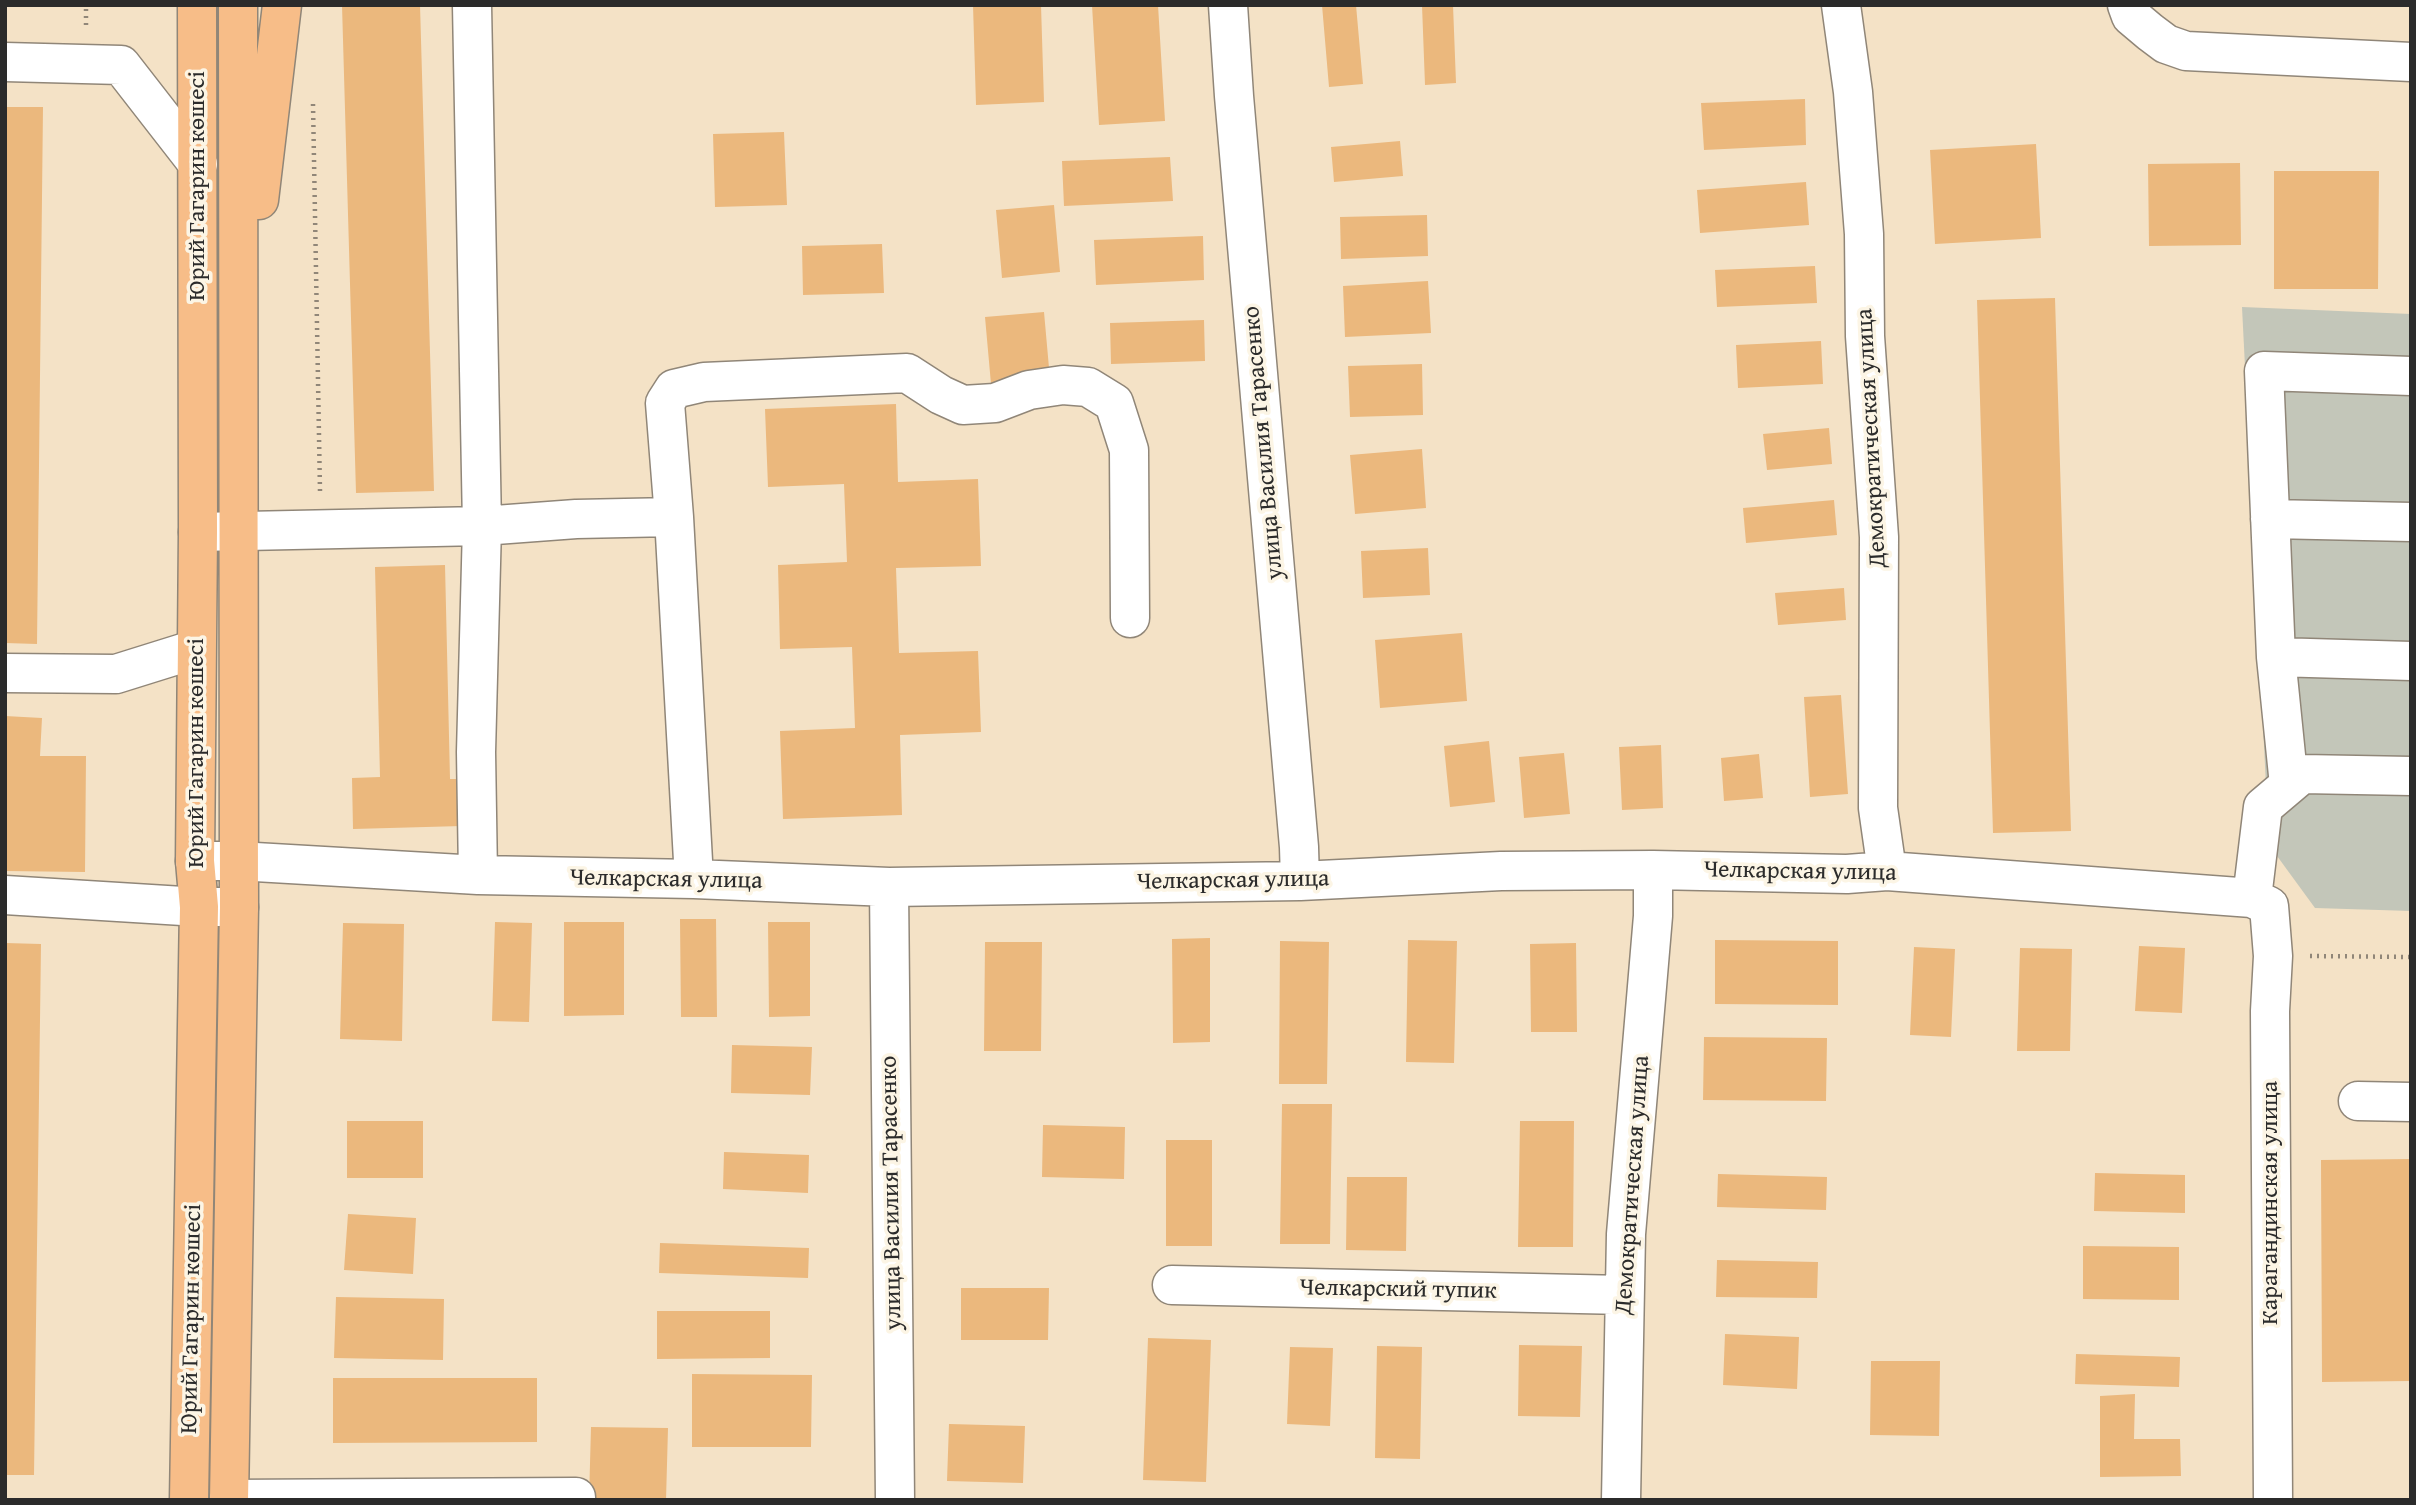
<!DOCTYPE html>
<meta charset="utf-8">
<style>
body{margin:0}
#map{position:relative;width:2416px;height:1505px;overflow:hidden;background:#f4e2c6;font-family:"Gentium Book Plus",serif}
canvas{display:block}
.frame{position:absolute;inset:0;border:7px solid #2b2b2b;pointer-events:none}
</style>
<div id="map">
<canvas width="2416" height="1505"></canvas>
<div class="frame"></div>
</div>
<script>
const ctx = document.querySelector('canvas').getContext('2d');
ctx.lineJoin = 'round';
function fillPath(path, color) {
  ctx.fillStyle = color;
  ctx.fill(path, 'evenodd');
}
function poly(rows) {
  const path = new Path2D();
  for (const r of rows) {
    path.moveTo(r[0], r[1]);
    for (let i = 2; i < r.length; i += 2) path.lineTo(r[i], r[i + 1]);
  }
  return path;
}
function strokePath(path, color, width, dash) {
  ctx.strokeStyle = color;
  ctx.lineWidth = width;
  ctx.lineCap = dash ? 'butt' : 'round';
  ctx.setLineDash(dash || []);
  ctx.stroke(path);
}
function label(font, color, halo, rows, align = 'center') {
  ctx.font = font + ' "Gentium Book Plus",serif';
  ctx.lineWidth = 7;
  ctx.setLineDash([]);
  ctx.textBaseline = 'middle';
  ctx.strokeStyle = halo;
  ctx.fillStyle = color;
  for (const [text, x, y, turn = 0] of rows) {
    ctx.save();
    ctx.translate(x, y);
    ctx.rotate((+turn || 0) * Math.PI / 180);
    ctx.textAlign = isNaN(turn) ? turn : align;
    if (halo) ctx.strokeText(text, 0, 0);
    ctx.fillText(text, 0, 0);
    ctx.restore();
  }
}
const industrial = poly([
 [2242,307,2411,314,2411,911,2315,908,2269,845]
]);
const building = poly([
 [342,5,420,5,434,491,356,493],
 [973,5,1041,5,1044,102,976,105],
 [1092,5,1158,5,1165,121,1099,125],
 [1322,5,1356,5,1363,84,1329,87],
 [1422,5,1453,5,1456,83,1425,85],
 [1805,99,1806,145,1704,150,1701,103],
 [5,107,43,107,37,644,5,643],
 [784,132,787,205,715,207,713,134],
 [1400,141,1403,176,1334,182,1331,147],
 [2036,144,2041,238,1935,244,1930,150],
 [1170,157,1173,201,1064,206,1062,161],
 [2240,163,2241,245,2149,246,2148,164],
 [2274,171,2379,171,2378,289,2274,289],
 [1806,182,1809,225,1700,233,1697,190],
 [1054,205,1060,272,1002,278,996,210],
 [1427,215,1428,256,1341,259,1340,217],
 [1203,236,1204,280,1096,285,1094,240],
 [882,244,884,293,803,295,802,246],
 [1815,266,1817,303,1717,307,1715,270],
 [1428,281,1431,333,1345,337,1343,286],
 [2055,298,2071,831,1993,833,1977,300],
 [1044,312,1050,379,991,384,985,317],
 [1204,320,1205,361,1111,364,1110,323],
 [1821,341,1823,384,1738,388,1736,345],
 [1422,364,1423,415,1350,417,1348,366],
 [896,404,898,482,978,479,981,566,896,568,899,653,978,651,981,732,900,735,902,815,783,819,780,731,855,728,852,647,780,649,778,565,847,562,844,484,768,487,765,409],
 [1829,428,1832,464,1767,470,1763,434],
 [1422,449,1426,508,1355,514,1350,455],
 [1834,500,1837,535,1746,543,1743,508],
 [1428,548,1430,595,1363,598,1361,551],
 [445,565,450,779,461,779,462,826,353,829,352,778,380,777,375,567],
 [1844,588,1846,620,1778,625,1775,593],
 [1462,633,1467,701,1380,708,1375,640],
 [1841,695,1848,794,1810,797,1804,697],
 [5,716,42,718,40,756,86,756,85,872,5,871],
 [1489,741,1495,802,1450,807,1444,746],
 [1661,745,1663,808,1622,810,1619,747],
 [1564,753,1570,814,1524,818,1519,757],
 [1759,754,1763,798,1724,801,1721,758],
 [680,919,716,919,717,1017,681,1017],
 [495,922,532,923,529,1022,492,1021],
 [564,922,624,922,624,1015,564,1016],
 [768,922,810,922,810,1016,769,1017],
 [343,923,404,924,402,1041,340,1039],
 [1210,938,1210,1042,1173,1043,1172,939],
 [1408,940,1457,941,1454,1063,1406,1062],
 [1715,940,1838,941,1838,1005,1715,1004],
 [1280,941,1329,942,1327,1084,1279,1084],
 [985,942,1042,942,1041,1051,984,1051],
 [5,943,41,944,34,1475,5,1475],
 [1576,943,1577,1032,1531,1032,1530,944],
 [2139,946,2185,948,2182,1013,2135,1011],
 [1914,947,1955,949,1951,1037,1910,1035],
 [2020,948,2072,949,2070,1051,2017,1051],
 [1704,1037,1827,1038,1826,1101,1703,1100],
 [732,1045,812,1047,810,1095,731,1093],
 [1282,1104,1332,1104,1330,1244,1280,1244],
 [347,1121,423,1121,423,1178,347,1178],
 [1520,1121,1574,1121,1573,1247,1518,1247],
 [1043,1125,1125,1127,1124,1179,1042,1177],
 [1166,1140,1212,1140,1212,1246,1166,1246],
 [724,1152,809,1155,808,1193,723,1189],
 [2411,1159,2411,1381,2322,1382,2321,1160],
 [2095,1173,2185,1175,2185,1213,2094,1211],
 [1718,1174,1827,1177,1826,1210,1717,1207],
 [1347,1177,1407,1177,1406,1251,1346,1250],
 [348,1214,416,1218,413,1274,344,1270],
 [660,1243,809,1248,808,1278,659,1273],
 [2083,1246,2179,1247,2179,1300,2083,1299],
 [1717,1260,1818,1262,1817,1298,1716,1297],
 [961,1288,1049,1288,1048,1340,961,1340],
 [336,1297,444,1299,443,1360,334,1358],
 [657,1311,770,1311,770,1358,657,1359],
 [1725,1334,1799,1337,1797,1389,1723,1385],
 [1148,1338,1211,1340,1206,1482,1143,1480],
 [1519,1345,1582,1346,1580,1417,1518,1416],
 [1377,1346,1422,1347,1420,1459,1375,1458],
 [1290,1347,1333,1348,1330,1426,1287,1424],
 [2076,1354,2180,1357,2179,1387,2075,1384],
 [1871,1361,1940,1361,1939,1436,1870,1435],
 [692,1374,812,1375,811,1447,692,1447],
 [333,1378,537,1378,537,1442,333,1443],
 [2135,1394,2134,1439,2180,1439,2181,1476,2100,1477,2100,1396],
 [949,1424,1025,1426,1023,1483,947,1481],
 [591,1427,668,1428,666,1500,589,1500]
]);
const path = poly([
 [86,25,86,5],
 [313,104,320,491],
 [2310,956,2411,957]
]);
const minor = poly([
 [1228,5,1234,96,1299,847,1300,881],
 [1841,5,1853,92,1864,234,1865,336,1879,537,1878,808,1887,871],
 [2127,5,2131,16,2150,32,2166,44,2186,51,2411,62],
 [5,62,121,65,198,164],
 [674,517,694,879],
 [2270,519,2411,522],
 [198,532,482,526,472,5],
 [2276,657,2264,371,2411,376],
 [5,673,116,674,196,649],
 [2289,785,2276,657,2411,661],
 [195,861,238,861,478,875,694,879,889,887,1300,881,1501,871,1653,870,1847,874,1887,871,2252,898,2269,906,2273,956,2270,1011,2273,1500],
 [478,875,476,752,482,526,576,519,674,517,665,403,674,389,704,382,907,373,941,395,963,405,995,403,1029,390,1063,385,1088,387,1114,403,1129,450,1130,618],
 [889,887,895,1500],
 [5,895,199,907,239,907],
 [2252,898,2263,807,2302,774,2411,776],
 [2358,1101,2411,1102],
 [1172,1285,1624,1295],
 [229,1499,576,1497,576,1500],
 [1621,1500,1626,1234,1653,916,1653,870]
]);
const major = poly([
 [259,200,282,5],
 [189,1500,199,907,195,861,198,532,197,5],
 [229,1500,239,907,238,5]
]);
const streetNames = [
 ["Юрий Гагарин көшесі",198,186,-90],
 ["Демократическая улица",1872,438,-93],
 ["улица Василия Тарасенко",1264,443,-95],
 ["Юрий Гагарин көшесі",197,753,-90],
 ["Челкарская улица",1800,872,1],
 ["Челкарская улица",666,880,1],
 ["Челкарская улица",1233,881,-1],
 ["Демократическая улица",1633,1185,-86],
 ["улица Василия Тарасенко",892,1193,-91],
 ["Карагандинская улица",2271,1203,-90],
 ["Челкарский тупик",1398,1290,1],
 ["Юрий Гагарин көшесі",192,1319,-89]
];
fillPath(industrial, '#c3c6b9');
fillPath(building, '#ebb87d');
strokePath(minor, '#908678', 41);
strokePath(major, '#908678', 41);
strokePath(path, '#908678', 4.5, [2, 5]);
strokePath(minor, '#fff', 38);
strokePath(major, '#f7bd88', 38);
label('24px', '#2b2b2b', '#fcf5e5', streetNames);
</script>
